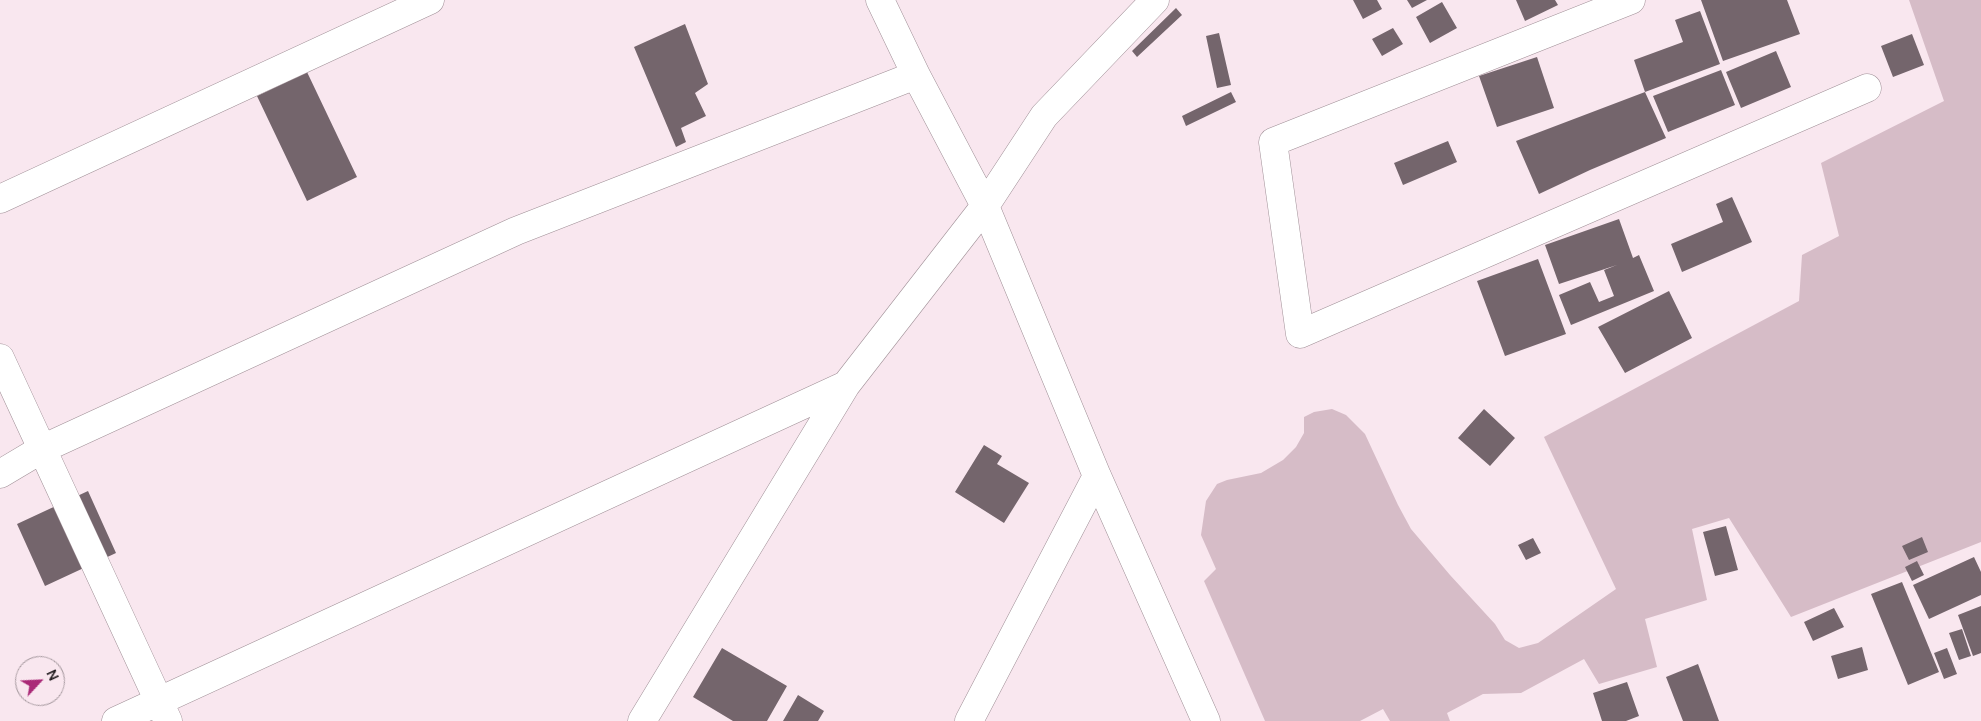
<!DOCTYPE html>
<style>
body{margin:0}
#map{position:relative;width:1981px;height:721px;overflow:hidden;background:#f9e7ef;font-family:Manrope,sans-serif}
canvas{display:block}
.north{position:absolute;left:15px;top:656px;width:50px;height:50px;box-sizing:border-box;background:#f9e7ef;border:1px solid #a4979d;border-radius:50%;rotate:65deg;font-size:14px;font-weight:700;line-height:20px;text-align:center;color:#251f22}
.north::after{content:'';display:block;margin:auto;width:18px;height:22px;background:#aa2977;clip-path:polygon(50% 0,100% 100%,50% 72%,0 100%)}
</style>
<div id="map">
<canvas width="1981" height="721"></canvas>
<div class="north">N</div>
</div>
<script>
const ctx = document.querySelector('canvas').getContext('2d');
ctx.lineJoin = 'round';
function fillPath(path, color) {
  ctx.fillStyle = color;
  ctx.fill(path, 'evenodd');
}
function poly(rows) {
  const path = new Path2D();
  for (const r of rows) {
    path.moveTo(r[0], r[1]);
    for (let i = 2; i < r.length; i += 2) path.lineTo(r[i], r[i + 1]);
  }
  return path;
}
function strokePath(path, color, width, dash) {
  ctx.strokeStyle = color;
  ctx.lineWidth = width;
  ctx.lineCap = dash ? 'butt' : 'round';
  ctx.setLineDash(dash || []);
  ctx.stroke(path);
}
const green = poly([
 [1909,0,1981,0,1981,542,1791,617,1729,518,1692,529,1707,600,1645,619,1657,667,1599,684,1584,659,1521,693,1483,694,1447,713,1450,721,1390,721,1383,709,1360,721,1265,721,1204,581,1216,569,1201,535,1206,501,1217,484,1227,480,1261,473,1283,460,1296,447,1304,433,1304,417,1314,412,1332,409,1346,415,1365,434,1398,505,1411,529,1450,575,1495,624,1505,640,1519,648,1538,643,1616,589,1544,437,1799,301,1802,255,1839,236,1821,163,1944,101]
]);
const building = poly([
 [1353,0,1377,0,1382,9,1363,19],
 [1407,0,1427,0,1412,8],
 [1516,0,1555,0,1558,5,1525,21],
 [1701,0,1787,0,1800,34,1723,61],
 [1442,2,1457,28,1430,43,1416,17],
 [1176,8,1182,15,1137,57,1132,51],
 [1700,11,1720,64,1645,92,1634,60,1683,42,1675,20],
 [685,24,708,84,695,93,706,116,681,128,686,142,676,147,634,47],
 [1393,28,1403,44,1382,56,1372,39],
 [1219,33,1231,85,1217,88,1206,36],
 [1912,34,1924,65,1893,77,1881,46],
 [1776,51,1791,87,1741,108,1726,72],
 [1537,57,1554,108,1497,127,1479,76],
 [1721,70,1735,105,1668,132,1653,96],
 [307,72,357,177,307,201,257,96],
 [1231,92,1236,102,1186,126,1182,116],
 [1645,92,1666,138,1590,170,1539,194,1516,141],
 [1448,141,1457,162,1403,185,1394,163],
 [1732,197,1752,242,1682,272,1671,244,1723,222,1716,204],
 [1619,219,1633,258,1639,255,1654,291,1571,325,1559,295,1590,282,1599,302,1614,296,1604,270,1617,265,1559,284,1545,245],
 [1538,259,1566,334,1505,356,1477,281],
 [1669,291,1692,338,1625,373,1598,327],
 [1484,409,1515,438,1490,466,1458,438],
 [984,445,1002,456,997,464,1029,483,1004,523,955,492],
 [88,491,116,553,45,586,17,524],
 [1726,526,1738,570,1715,576,1703,532],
 [1922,537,1928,552,1909,560,1902,546],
 [1533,538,1541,553,1526,560,1518,545],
 [1974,557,1981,572,1981,595,1929,619,1913,585],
 [1917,561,1924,575,1912,581,1905,567],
 [1902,582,1939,672,1908,685,1871,594],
 [1981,606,1981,653,1973,656,1958,615],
 [1834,608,1844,627,1813,641,1804,622],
 [1962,629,1971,656,1959,660,1949,633],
 [1862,647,1868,670,1838,679,1831,656],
 [722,648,787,686,767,721,733,721,693,697],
 [1947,648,1957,674,1944,679,1934,653],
 [1698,664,1719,721,1683,721,1666,677],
 [1627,682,1639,716,1626,721,1602,721,1593,693],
 [798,695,824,711,818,721,783,721]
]);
const street = poly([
 [880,0,916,75,985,206,1097,476,1206,721],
 [1631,0,1273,142,1300,334,1867,88],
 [0,199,430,0],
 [0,358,168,721],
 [0,474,42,449,516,231,916,75],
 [116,721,846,385],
 [642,721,846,385,985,206,1044,116,1155,0],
 [969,721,1097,476]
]);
fillPath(green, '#d6bcc7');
fillPath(building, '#74656c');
strokePath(street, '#9f8f96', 29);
strokePath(street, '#fff', 28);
</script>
